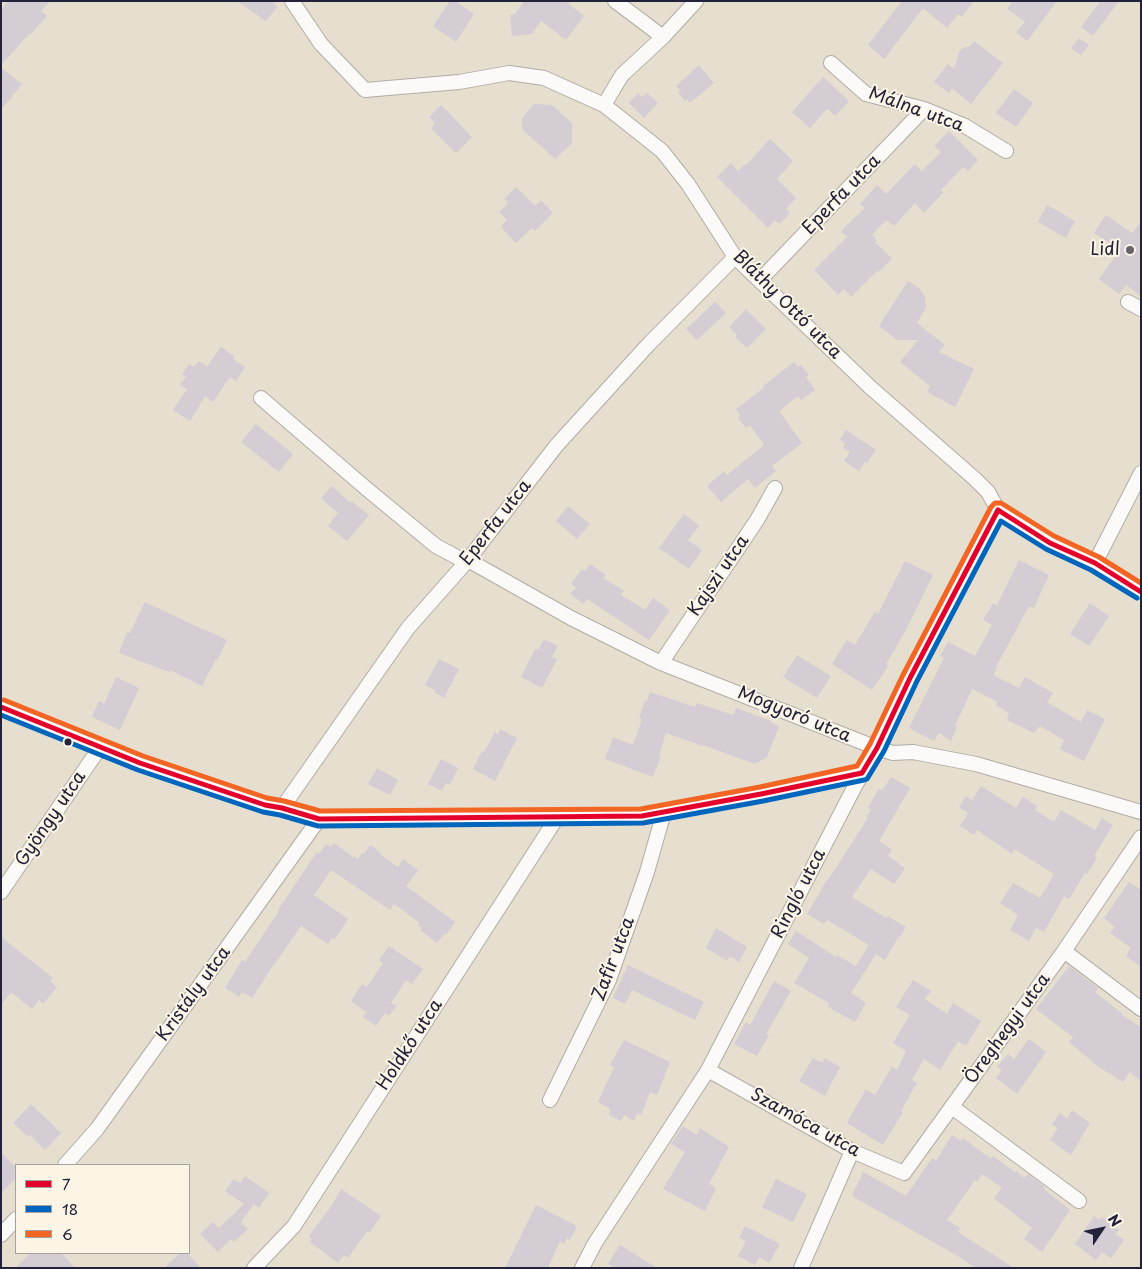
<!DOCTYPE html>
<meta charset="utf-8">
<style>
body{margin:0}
#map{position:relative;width:1142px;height:1269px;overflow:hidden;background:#e6dece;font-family:"Playpen Sans",sans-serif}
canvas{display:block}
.frame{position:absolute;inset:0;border:2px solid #22223b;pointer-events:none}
.legend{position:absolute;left:15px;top:1164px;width:175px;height:90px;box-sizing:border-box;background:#fcf5e5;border:1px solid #a5a1a1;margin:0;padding:6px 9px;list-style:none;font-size:15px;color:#22223b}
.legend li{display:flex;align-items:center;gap:10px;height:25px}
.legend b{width:25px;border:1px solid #a5a1a1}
.north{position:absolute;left:1077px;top:1204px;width:50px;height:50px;-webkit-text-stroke:4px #fcf5e5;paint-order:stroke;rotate:56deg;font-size:14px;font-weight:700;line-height:20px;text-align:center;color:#22223b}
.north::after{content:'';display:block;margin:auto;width:18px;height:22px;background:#22223b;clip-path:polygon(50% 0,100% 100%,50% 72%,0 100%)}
</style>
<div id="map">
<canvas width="1142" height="1269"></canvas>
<div class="frame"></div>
<ul class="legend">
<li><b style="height:6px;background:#e4002b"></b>7</li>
<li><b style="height:6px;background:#0065bd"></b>18</li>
<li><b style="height:6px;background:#f26522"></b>6</li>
</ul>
<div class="north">N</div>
</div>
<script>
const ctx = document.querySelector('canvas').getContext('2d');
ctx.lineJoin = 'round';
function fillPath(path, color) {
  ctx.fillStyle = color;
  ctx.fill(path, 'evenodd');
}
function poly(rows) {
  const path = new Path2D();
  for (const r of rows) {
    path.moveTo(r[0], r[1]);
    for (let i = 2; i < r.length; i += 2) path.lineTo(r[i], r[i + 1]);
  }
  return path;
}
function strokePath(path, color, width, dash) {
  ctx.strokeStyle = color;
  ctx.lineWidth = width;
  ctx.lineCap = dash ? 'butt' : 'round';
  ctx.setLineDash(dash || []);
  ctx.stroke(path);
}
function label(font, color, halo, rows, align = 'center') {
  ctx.font = font + ' "Playpen Sans",sans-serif';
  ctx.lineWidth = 4;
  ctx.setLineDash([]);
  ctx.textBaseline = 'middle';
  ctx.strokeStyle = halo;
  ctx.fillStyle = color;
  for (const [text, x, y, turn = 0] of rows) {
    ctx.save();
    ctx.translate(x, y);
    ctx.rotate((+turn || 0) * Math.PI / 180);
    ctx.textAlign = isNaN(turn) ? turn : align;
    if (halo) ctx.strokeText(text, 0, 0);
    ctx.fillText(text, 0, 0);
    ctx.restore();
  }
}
const building = poly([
 [8,1,50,1,41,11,47,16,31,34,30,33,1,65,1,10],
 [237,1,273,1,277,7,266,21],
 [450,1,455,1,474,14,456,42,433,26],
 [524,1,569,1,569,4,584,16,566,40,541,21,532,34,512,36,510,15,515,14],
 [902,1,974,1,962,17,958,14,947,28,923,8,884,59,868,45],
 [1013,1,1057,1,1027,41,1016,32,1025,22,1007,9],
 [1101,1,1119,1,1093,36,1081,27],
 [1079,38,1089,45,1081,55,1071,48],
 [974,41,1003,63,971,104,952,88,949,93,934,82,948,64,954,69,960,50,965,47,969,47],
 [699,65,714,83,690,103,687,99,685,101,678,92,680,90,676,86],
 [1,68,22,84,1,110],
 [823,77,849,101,835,116,827,109,810,128,792,112],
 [1014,89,1033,103,1016,127,996,113],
 [638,93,642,97,647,93,658,103,644,118,629,103],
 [534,104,552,105,572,123,572,143,555,159,522,129,522,118],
 [441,105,472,137,456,153,431,128,435,123,429,117],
 [949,131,978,160,968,171,963,167,941,190,944,192,924,213,915,203,894,226,886,220,872,235,877,240,875,242,892,259,879,272,878,270,851,297,844,289,838,295,814,270,847,237,841,231,865,208,860,204,877,185,886,194,915,164,922,171,941,152,934,146],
 [770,139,793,161,777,179,796,198,786,209,790,213,779,224,775,220,768,228,717,177,731,163,738,171,745,164,746,165],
 [516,187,535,206,541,200,553,213,535,231,532,228,516,243,501,227,507,220,499,212,508,203,504,199],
 [1047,205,1075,221,1066,238,1038,222],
 [1106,215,1132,233,1141,222,1141,296,1126,285,1119,294,1099,279,1120,250,1094,233],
 [908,281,919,288,925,297,926,307,917,323,945,345,939,352,974,369,955,407,927,392,930,386,900,362,918,340,897,340,879,326],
 [715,302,726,313,697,340,686,329],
 [746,309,766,329,747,348,735,337,737,335,729,327],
 [221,347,235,357,233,359,245,367,236,381,230,377,213,402,205,396,190,421,173,410,187,389,180,385,186,377,182,374,189,364,194,367,199,361,207,367],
 [794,362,798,367,801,365,809,375,806,377,815,390,801,400,798,396,779,411,802,443,772,466,776,471,755,488,748,479,721,502,707,486,724,471,727,475,764,445,750,425,746,428,738,418,740,416,736,409,764,388,763,386],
 [256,424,293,454,279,472,241,442],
 [846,430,876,450,867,463,865,462,859,471,844,461,850,452,843,447,845,444,840,440],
 [332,486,350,503,351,501,369,515,347,541,328,526,338,513,321,498],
 [568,506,590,524,577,539,556,521],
 [684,514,699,526,688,540,702,550,689,569,659,548],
 [1019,560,1049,575,1034,608,1029,606,996,667,997,668,993,675,1019,688,1025,677,1053,693,1047,702,1081,722,1087,710,1105,719,1084,761,1060,749,1064,740,1040,726,1034,733,1007,720,1009,713,996,705,998,702,972,689,955,726,957,727,951,741,939,733,934,741,909,728,944,658,940,656,948,642,975,656,992,625,983,620,993,603,997,605],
 [905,561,933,575,906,630,886,664,888,666,872,690,832,664,847,640,855,645,875,612,878,614],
 [590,564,606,575,603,578,624,591,621,595,645,610,653,598,670,610,649,640,587,599,584,604,570,594,576,587,571,584,582,569,585,571],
 [145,602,206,631,206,630,227,640,217,660,216,659,202,686,170,670,169,672,119,653,127,632,130,633],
 [1090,603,1109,616,1089,646,1070,634],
 [544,639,558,646,552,657,557,659,542,688,521,677,535,649,538,650],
 [797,655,831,676,817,698,783,677],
 [439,659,459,669,444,698,434,692,435,690,425,685],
 [116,677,139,688,120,730,92,717,99,701,104,704],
 [650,692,695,707,697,703,733,715,736,708,771,721,770,722,779,726,767,757,755,764,703,745,703,746,666,733,659,755,661,756,653,777,605,759,613,737,633,745,642,719,639,718,645,701,647,701],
 [500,729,517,738,495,781,473,769,482,751,484,752,495,732,498,734],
 [441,759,458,768,450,785,446,783,442,791,428,784],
 [377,768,398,780,390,795,368,784],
 [891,777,910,788,879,841,892,850,888,856,905,868,894,884,871,869,852,897,886,918,888,916,906,927,900,937,899,936,885,960,876,954,851,993,866,1003,855,1022,828,1007,829,1003,794,983,809,958,788,944,796,931,836,957,837,955,856,966,869,945,827,920,824,924,807,914,821,891,820,891,827,880,828,880,868,818,866,817,871,810,868,808,879,789,882,791],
 [981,786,1016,808,1023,797,1037,806,1035,810,1054,822,1061,810,1095,830,1102,818,1113,825,1094,856,1097,858,1087,874,1085,873,1069,899,1064,896,1044,932,1036,928,1029,941,1010,930,1018,915,1000,903,1013,883,1040,898,1054,874,1014,849,1012,854,977,830,974,835,960,826,968,813,959,807,966,796,972,800],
 [334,843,353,857,354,856,358,859,362,853,364,854,370,845,381,853,380,854,398,867,403,859,418,870,406,886,455,922,446,935,444,934,437,943,420,930,422,928,418,925,420,923,394,904,390,910,331,870,314,895,348,919,334,940,332,938,328,944,301,926,274,965,274,964,252,998,242,992,239,997,225,988,242,960,245,962,279,911,278,910,317,852,319,854,326,844,331,847],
 [1129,882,1141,890,1141,967,1126,956,1131,948,1110,933,1115,927,1104,918],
 [716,928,747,947,739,962,730,956,727,961,706,948],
 [1,937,53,978,50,981,57,987,43,1004,39,1000,32,1009,11,992,1,1005],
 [389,946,423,969,412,984,406,980,391,1003,396,1006,389,1016,385,1013,376,1026,363,1017,366,1012,351,1001,362,984,367,987,383,963,379,960],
 [628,965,704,1002,695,1020,632,990,625,1004,613,998],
 [1069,966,1098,988,1095,992,1123,1014,1122,1015,1141,1027,1141,1081,1130,1072,1123,1082,1099,1067,1069,1042,1073,1037,1036,1009],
 [913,980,931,991,925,999,947,1014,953,1003,981,1021,966,1046,958,1041,940,1070,924,1059,912,1080,917,1083,901,1111,903,1112,883,1145,847,1123,866,1089,875,1095,892,1067,897,1070,906,1051,893,1043,910,1015,896,1007],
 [774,981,791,991,766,1034,769,1035,757,1056,734,1044,746,1022,750,1025],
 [1029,1039,1046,1052,1017,1094,996,1078,1002,1070,997,1067,1008,1054,1014,1059],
 [624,1040,670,1062,657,1095,650,1092,641,1115,637,1113,634,1121,624,1115,621,1121,609,1115,610,1109,598,1102,614,1067,610,1065],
 [813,1058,822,1063,825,1058,840,1067,825,1096,799,1081],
 [31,1104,61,1133,45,1150,30,1135,28,1137,13,1123],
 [1072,1110,1090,1123,1071,1155,1050,1140,1058,1128,1052,1124,1060,1113,1067,1119],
 [683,1126,697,1135,700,1128,729,1147,709,1184,716,1188,705,1211,663,1189,685,1152,671,1144],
 [952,1135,961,1141,963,1138,991,1159,993,1156,1015,1172,1016,1171,1024,1178,1028,1174,1045,1187,1044,1189,1070,1210,1042,1252,1024,1239,1032,1228,994,1198,1002,1188,982,1174,977,1182,975,1180,947,1220,960,1228,958,1232,1014,1268,976,1268,956,1255,852,1196,863,1172,906,1196,932,1158,936,1161],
 [1,1153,16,1167,16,1178,1,1193],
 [245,1176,269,1193,259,1208,254,1204,241,1222,248,1229,234,1242,231,1239,218,1252,200,1234,213,1222,219,1228,244,1204,225,1191,234,1179,240,1183],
 [776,1179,807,1194,793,1222,762,1207],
 [341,1189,381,1216,370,1232,367,1231,348,1258,344,1255,338,1263,310,1242,312,1239,309,1236,332,1205],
 [536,1205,577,1226,570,1240,567,1238,564,1244,560,1241,548,1268,505,1268],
 [1094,1216,1099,1220,1102,1217,1119,1230,1115,1234,1124,1240,1111,1258,1102,1252,1096,1260,1075,1244],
 [745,1226,780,1244,769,1263,759,1257,755,1265,738,1256,746,1241,739,1238],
 [620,1245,657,1268,615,1268,608,1264],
 [31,1253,61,1253,75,1268,15,1268],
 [180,1253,187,1253,201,1268,164,1268]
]);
const minor = poly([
 [292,1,321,44,365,90,459,82,509,73,544,78,604,105,662,151,688,184,735,257,870,387,975,479,988,492,998,510,1050,543,1095,563,1141,592],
 [615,1,663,37],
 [831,63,866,94,924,109,965,126,1006,151],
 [604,105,622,75,663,37,696,1],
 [760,280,924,109],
 [1128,302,1141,309],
 [261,398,368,490,436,546,466,562],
 [468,560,571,618,661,663,877,748,893,753,913,752,976,764,1141,812],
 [1095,563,1141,473],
 [661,663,757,520,775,488],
 [1,707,140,763,265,805,282,808,319,819,642,816,761,794,862,773],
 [282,808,408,628,468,560,556,446,647,346,735,257],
 [1,892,101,746],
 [1064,951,1141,1009],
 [708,1070,852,1151,904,1173,1064,951,1141,837],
 [550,1100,609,980,647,872,664,812],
 [952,1107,1079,1201],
 [65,1165,97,1129,319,819],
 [1,1235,16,1219],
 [254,1268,294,1226,558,816],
 [582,1268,595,1243,708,1070,855,786,877,748,910,678,998,510],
 [801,1268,852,1151]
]);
const bus1 = poly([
 [998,510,1050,543,1095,563,1141,592],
 [1,707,140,763,265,805,282,808,319,819,642,816,761,794,862,773],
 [862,773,877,748,910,678,998,510]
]);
const bus2 = poly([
 [1,715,138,770,263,812,280,815,318,826,643,823,763,801,864,780,867,779,884,751,917,681,1001,521,1046,549,1091,570,1137,598]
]);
const bus3 = poly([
 [4,700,143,756,267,798,284,801,320,811,641,809,760,787,857,766,870,744,903,675,991,507,995,503,1001,503,1054,536,1099,557,1141,583]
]);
const markers = [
 [1130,250,5,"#67646e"],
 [68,742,4.5,"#22223b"]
];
const streetNames = [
 ["Málna utca",916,110,20],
 ["Eperfa utca",842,195,-46],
 ["Bláthy Ottó utca",787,305,45],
 ["Eperfa utca",496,523,-52],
 ["Kajszi utca",719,576,-56],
 ["Mogyoró utca",794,715,22],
 ["Gyöngy utca",51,819,-56],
 ["Ringló utca",799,894,-63],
 ["Zafír utca",614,959,-69],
 ["Kristály utca",194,994,-54],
 ["Öreghegyi utca",1008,1029,-54],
 ["Holdkő utca",410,1045,-57],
 ["Szamóca utca",805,1123,29]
];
const poiNames = [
 ["Lidl",1120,250]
];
fillPath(building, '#d4cdd4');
strokePath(minor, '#b1aca5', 16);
strokePath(minor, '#fbfaf8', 14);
strokePath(bus1, '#e4002b', 5);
strokePath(bus2, '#0065bd', 5);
strokePath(bus3, '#f26522', 5);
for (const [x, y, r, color] of markers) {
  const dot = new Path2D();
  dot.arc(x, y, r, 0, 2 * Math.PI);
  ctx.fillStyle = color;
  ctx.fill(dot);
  strokePath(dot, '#fcf5e5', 2);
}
label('18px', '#22223b', '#fcf5e5', streetNames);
label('18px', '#22223b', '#fcf5e5', poiNames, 'right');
</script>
